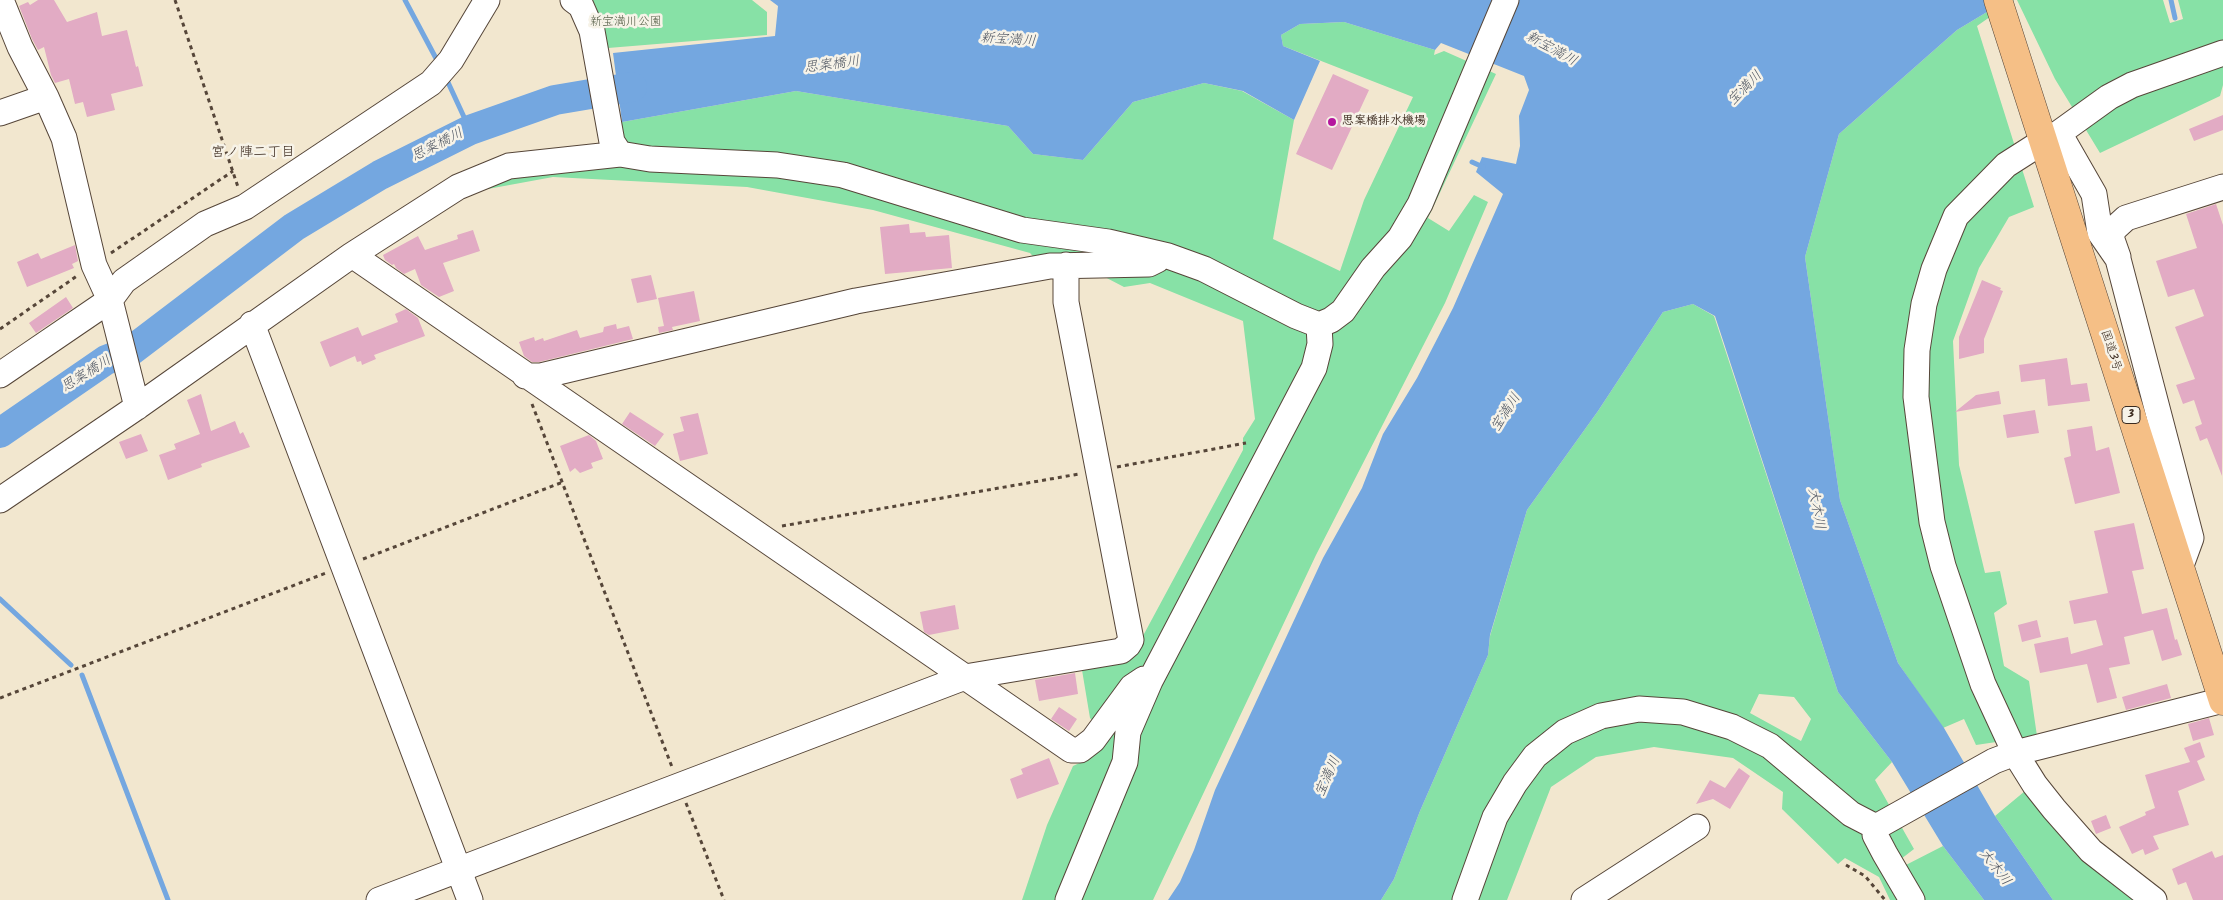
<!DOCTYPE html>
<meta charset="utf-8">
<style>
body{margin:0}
canvas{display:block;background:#f2e7cf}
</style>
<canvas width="2223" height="900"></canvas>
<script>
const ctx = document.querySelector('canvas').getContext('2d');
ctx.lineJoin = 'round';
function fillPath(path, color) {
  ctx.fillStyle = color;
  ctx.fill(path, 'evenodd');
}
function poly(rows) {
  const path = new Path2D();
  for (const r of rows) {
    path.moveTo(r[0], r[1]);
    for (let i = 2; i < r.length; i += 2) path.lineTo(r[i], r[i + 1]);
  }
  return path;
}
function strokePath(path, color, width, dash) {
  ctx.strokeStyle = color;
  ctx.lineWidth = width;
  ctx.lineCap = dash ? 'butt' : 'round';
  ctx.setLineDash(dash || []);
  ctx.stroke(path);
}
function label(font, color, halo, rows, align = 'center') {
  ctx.font = font + ' Kalam,"Klee One",sans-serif';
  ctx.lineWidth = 5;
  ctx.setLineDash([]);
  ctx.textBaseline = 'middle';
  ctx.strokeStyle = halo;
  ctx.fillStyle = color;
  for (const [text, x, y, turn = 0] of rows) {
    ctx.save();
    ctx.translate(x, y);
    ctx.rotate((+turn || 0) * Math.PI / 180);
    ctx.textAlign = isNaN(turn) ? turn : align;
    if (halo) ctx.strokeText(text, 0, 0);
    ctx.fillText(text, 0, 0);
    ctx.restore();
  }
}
const green = poly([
 [585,0,752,0,767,12,767,35,608,48],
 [2007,0,2014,0,1977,26,2034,207,2009,217,1979,268,1953,341,1959,465,1985,573,2000,571,2007,604,1994,613,2004,666,2029,681,2037,736,1976,745,1964,719,1943,728,1898,663,1840,500,1805,257,1839,134,1957,30],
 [2017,0,2163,0,2170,23,2183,19,2178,0,2223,0,2223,85,2220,96,2100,153,2055,79],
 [1344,22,1435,50,1434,55,1444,51,1496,74,1428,218,1449,231,1474,195,1488,202,1445,303,1316,555,1153,900,1022,900,1047,825,1073,766,1086,760,1101,731,1090,718,1082,670,1130,660,1243,450,1243,438,1255,419,1243,321,1150,283,1124,287,1074,261,1038,262,1030,253,873,210,747,187,553,177,466,193,621,137,622,122,796,91,1008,126,1033,154,1083,160,1133,102,1204,83,1242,91,1294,120,1273,239,1340,271,1364,200,1413,97,1283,46,1281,35,1300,24],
 [1693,304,1714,316,1838,692,1892,762,1875,780,1914,849,1888,869,1907,900,1890,900,1879,877,1845,858,1838,864,1782,809,1783,792,1733,758,1654,747,1596,757,1551,787,1507,900,1381,900,1394,879,1420,811,1488,655,1490,636,1527,510,1598,411,1663,312],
 [1759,694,1794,697,1811,719,1801,741,1750,713],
 [2025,791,2138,900,2053,900,1995,816],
 [1943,846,1984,900,1919,900,1900,868]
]);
const water = poly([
 [770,0,2007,0,1957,30,1839,134,1805,257,1840,500,1898,663,1944,728,1995,816,2053,900,1984,900,1943,846,1892,762,1838,692,1715,316,1693,304,1663,312,1598,411,1527,510,1490,635,1488,655,1420,811,1394,879,1381,900,1168,900,1180,882,1194,850,1215,790,1323,558,1362,488,1383,434,1417,378,1453,308,1503,194,1476,172,1482,157,1516,164,1520,146,1519,116,1529,90,1524,76,1441,43,1435,50,1344,22,1300,24,1281,35,1283,46,1320,61,1294,120,1243,91,1204,83,1133,102,1083,160,1033,154,1008,126,796,91,622,122,613,53,775,36,778,6]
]);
const stream = poly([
 [405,0,439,64],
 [2171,0,2175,18],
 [446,78,470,130],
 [1472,162,1483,167],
 [0,599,71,665],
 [82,675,168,900]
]);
const river = poly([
 [0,433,106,360,132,350,294,227,380,175,470,130,555,100,632,87]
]);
const building = poly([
 [38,0,54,0,67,22,97,12,102,36,127,30,136,67,138,66,143,86,111,94,115,110,87,117,83,102,75,104,69,79,55,83,51,75,44,47,38,50,32,39,19,6,28,2,30,5],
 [1333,74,1369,90,1332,170,1296,154],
 [2223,115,2223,130,2194,141,2189,129],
 [2216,204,2223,225,2222,476,2207,438,2200,441,2195,427,2202,424,2194,400,2183,404,2176,385,2195,379,2175,327,2204,316,2194,289,2168,297,2156,261,2197,248,2186,214],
 [909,224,910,233,925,232,926,237,949,235,952,268,885,274,880,227],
 [473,230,480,251,443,263,454,291,439,297,421,285,415,269,404,274,396,268,394,264,392,265,385,260,383,255,418,236,425,250,458,239,457,235],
 [75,245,78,261,72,264,74,268,27,287,17,262,38,253,41,259],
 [651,275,657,299,637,303,631,279],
 [1982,280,2001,288,2000,290,2003,291,1984,339,1984,353,1959,359,1959,337],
 [694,291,700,321,672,327,673,330,659,333,658,327,664,326,658,298],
 [66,297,73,308,36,333,29,323],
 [406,309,418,318,425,336,374,355,376,359,362,365,361,361,357,362,355,356,330,367,320,342,358,327,362,336,398,322,395,314],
 [616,324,617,329,629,326,633,339,539,362,532,362,524,356,519,342,534,337,535,341,543,338,544,341,577,330,580,338,603,332,604,327],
 [2067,358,2071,385,2087,383,2090,401,2048,406,2045,379,2021,382,2019,365],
 [1999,391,2001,404,1955,412,1976,395],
 [201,394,211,431,235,421,240,434,243,432,250,447,201,464,202,467,168,480,159,455,176,449,174,444,200,434,187,400],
 [2035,410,2039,433,2007,438,2003,415],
 [630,412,664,434,655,446,622,424],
 [698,413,708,454,680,461,673,434,684,431,680,417],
 [2092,426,2096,451,2109,447,2120,493,2075,504,2064,458,2071,456,2067,430],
 [141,434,148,451,126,459,119,442],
 [589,435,596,441,603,459,591,463,593,468,580,473,575,468,570,472,560,446],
 [2134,523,2144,569,2132,571,2142,614,2167,608,2175,640,2177,639,2182,655,2162,661,2153,630,2124,637,2130,664,2109,668,2117,698,2097,703,2087,664,2040,673,2034,644,2068,637,2071,654,2103,645,2096,620,2074,624,2069,601,2108,593,2094,531],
 [955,605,959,629,929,635,924,632,920,612],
 [2037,620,2041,637,2022,642,2018,625],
 [1075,673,1078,694,1039,701,1035,680],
 [2167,684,2171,698,2126,710,2122,697],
 [1059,707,1077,719,1069,731,1051,719],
 [2209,718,2214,735,2193,741,2188,724],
 [2200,742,2205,757,2197,761,2205,780,2178,791,2189,825,2153,836,2159,849,2145,855,2143,849,2132,854,2119,827,2146,815,2145,812,2155,808,2145,775,2190,762,2184,748],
 [1049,758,1059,784,1017,799,1010,779,1023,774,1021,769],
 [1739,768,1750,776,1730,809,1713,799,1696,804,1710,780,1725,788],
 [2106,815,2111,828,2096,834,2091,821],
 [2212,851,2215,858,2223,855,2223,900,2193,900,2186,882,2178,885,2172,869]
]);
const path = poly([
 [175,0,238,187],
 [111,253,233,171],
 [0,329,77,276],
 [532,404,672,767],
 [1117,467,1246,443],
 [782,526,1079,474],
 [363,559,563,482],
 [0,698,326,573],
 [686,803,724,900],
 [1846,865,1865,876,1885,900]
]);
const minor = poly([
 [1,0,20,47,46,97,64,138,94,265,110,300,137,407],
 [573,0,581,6,592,31,612,142,620,154,650,159,777,165,843,175,1022,230,1108,242,1168,256,1204,269,1296,316,1319,325,1331,320,1343,311,1373,268,1400,238,1420,204,1506,0],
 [0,113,46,97],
 [2059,133,2094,194,2100,233,2118,259,2191,538,2180,568],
 [352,255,458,187,509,166,620,154],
 [2118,257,2111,237,2114,229,2126,218,2223,187],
 [252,324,470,900],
 [0,375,110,300,124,281,205,224,245,207,431,83,451,60,487,0],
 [525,376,541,376,856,301,1050,266,1149,264,1157,260],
 [0,500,137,407,352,255,1071,750,1080,750,1093,740,1132,687,1144,679,1150,681],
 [1876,827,1994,761,2015,753,2223,700],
 [1876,827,1875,835,1885,854,1912,900],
 [379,900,965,677,1121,651,1128,645,1131,640,1066,302,1066,265],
 [1068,900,1125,762,1128,732,1150,681,1314,368,1320,344,1319,325],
 [1465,900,1495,817,1515,783,1535,756,1565,732,1601,716,1639,709,1683,712,1732,727,1770,746,1851,814,1876,827],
 [1584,900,1697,827],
 [2154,900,2091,851,2054,809,2035,785,2015,753,1983,684,1943,566,1932,522,1916,397,1917,350,1924,304,1934,269,1956,216,2006,165,2042,142,2059,133,2109,97,2132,85,2223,53]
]);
const highway = poly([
 [1998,0,2223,701]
]);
const markers = [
 [1332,122,5,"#b5179e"]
];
const shields = [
 [2131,415,18]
];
const shieldNames = [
 ["3",2131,415]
];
const parkNames = [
 ["新宝満川公園",626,23]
];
const poiNames = [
 ["思案橋排水機場",1342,122]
];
const streetNames = [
 ["国道3号",2110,351,72]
];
const waterNames = [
 ["新宝満川",1008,41,4],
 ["新宝満川",1551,50,29],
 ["思案橋川",832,66,-7],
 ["宝満川",1746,89,-45],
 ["思案橋川",438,146,-27],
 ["思案橋川",87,375,-32],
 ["宝満川",1507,413,-57],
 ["大木川",1815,509,80],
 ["宝満川",1329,777,-66],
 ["大木川",1994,868,52]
];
const neighbourhoodNames = [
 ["宮ノ陣二丁目",253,154]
];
fillPath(green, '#87e1a6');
fillPath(water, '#74a7e0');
strokePath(stream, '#74a7e0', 5);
strokePath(river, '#74a7e0', 30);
fillPath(building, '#e2abc4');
strokePath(minor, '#564639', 27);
strokePath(highway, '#564639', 29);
strokePath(path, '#564639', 3, [4, 4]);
strokePath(minor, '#fff', 25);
strokePath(highway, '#f5bf86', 28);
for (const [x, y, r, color] of markers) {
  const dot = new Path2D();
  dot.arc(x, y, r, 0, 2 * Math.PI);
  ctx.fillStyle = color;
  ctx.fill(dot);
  strokePath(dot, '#f7f3e8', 2);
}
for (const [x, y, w] of shields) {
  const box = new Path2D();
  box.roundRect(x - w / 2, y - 8.5, w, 17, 4);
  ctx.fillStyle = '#f7f3e8';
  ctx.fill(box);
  strokePath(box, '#3b2a1e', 1);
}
label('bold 11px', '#3b2a1e', null, shieldNames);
label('12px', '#4e5840', '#f7f3e8', parkNames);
label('bold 12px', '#3b2a1e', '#f7f3e8', poiNames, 'left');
label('12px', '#3b2a1e', '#f7f3e8', streetNames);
label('italic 14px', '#4f5662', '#f7f3e8', waterNames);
label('14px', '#3b2a1e', '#f7f3e8', neighbourhoodNames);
</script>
